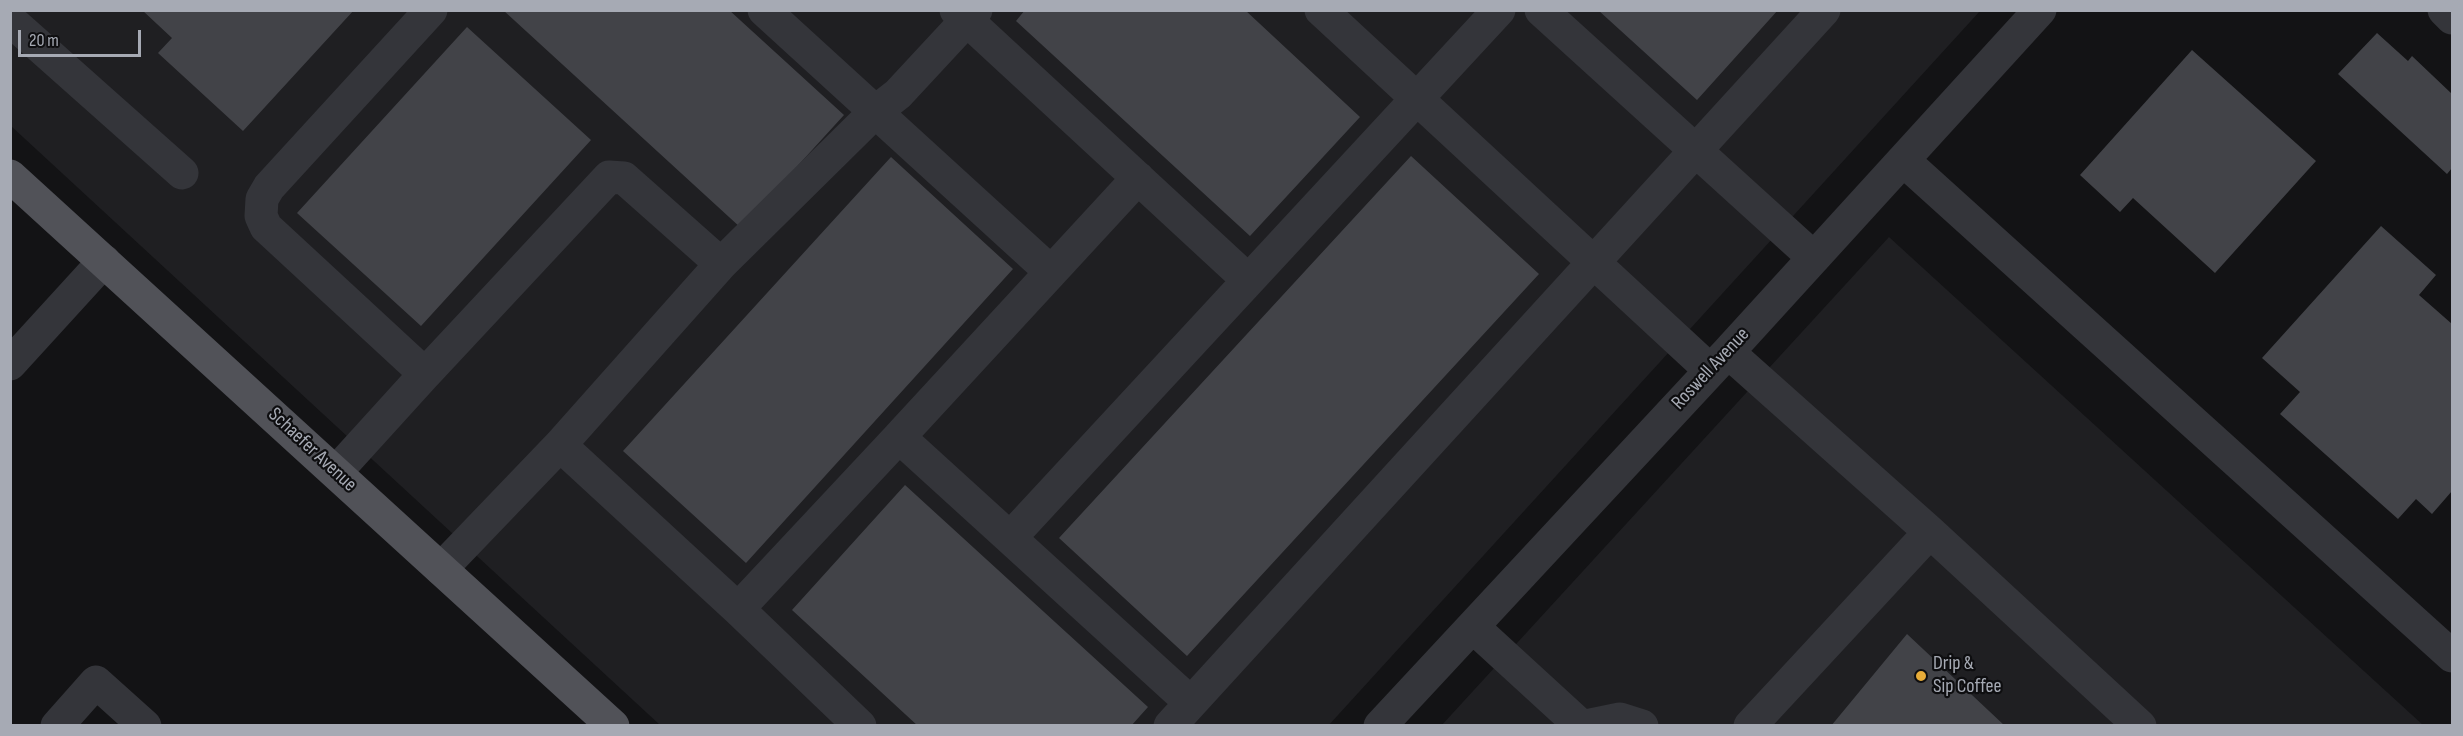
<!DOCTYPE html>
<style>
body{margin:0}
#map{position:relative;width:2463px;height:736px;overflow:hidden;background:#131315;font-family:"Sofia Sans Condensed",sans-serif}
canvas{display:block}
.frame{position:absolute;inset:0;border:12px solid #a6aab4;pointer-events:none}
.scale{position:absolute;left:18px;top:30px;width:123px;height:27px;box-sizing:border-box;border:3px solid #a6aab4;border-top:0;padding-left:8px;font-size:18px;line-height:21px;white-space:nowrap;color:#a6aab4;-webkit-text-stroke:4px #0e0e10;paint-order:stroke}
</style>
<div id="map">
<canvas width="2463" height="736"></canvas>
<div class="frame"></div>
<div class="scale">20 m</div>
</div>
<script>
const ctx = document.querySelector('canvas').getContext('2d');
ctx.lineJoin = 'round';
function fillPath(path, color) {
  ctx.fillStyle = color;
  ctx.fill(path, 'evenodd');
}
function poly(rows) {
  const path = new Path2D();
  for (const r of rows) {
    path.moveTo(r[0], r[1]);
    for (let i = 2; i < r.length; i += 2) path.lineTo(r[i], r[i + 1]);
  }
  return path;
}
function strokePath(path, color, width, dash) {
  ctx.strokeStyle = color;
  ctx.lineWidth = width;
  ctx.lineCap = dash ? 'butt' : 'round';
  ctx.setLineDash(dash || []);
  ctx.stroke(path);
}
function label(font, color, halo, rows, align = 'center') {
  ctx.font = font + ' "Sofia Sans Condensed",sans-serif';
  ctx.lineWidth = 4.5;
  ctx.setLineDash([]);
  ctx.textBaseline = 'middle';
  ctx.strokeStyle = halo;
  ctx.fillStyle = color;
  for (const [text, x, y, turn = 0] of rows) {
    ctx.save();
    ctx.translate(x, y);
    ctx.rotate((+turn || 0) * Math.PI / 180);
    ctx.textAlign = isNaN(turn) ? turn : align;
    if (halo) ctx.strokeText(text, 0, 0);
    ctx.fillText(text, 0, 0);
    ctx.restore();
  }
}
const built = poly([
 [10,11,1980,11,1328,726,660,725,11,126],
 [1889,237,2423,725,1441,726]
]);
const building = poly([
 [142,10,354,10,243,131,158,53,172,38],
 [503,10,729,10,844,115,741,228],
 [1025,10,1245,10,1360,117,1250,236,1016,21],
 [1598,10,1778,10,1697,100],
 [467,27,591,140,421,326,297,213],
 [2377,33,2408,61,2412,56,2452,94,2452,168,2447,174,2338,74],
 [2192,50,2316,161,2215,273,2133,198,2120,212,2080,175],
 [1411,156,1539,274,1187,656,1059,538],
 [891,157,1013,269,746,563,623,451],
 [2381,226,2436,275,2419,295,2452,324,2452,491,2432,514,2416,499,2398,519,2280,414,2300,392,2262,358],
 [905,485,1148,707,1131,726,918,726,792,610],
 [1907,634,2005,726,1831,726]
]);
const minor = poly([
 [764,10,1051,272],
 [956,10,1248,280],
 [1321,10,1710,370],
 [1541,10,1814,258],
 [2444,10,2452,18],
 [10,20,182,173],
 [1903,160,2452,656],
 [1728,352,1930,532,2140,726],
 [10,364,104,261],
 [425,374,609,177,624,178,721,264],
 [899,437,1138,178],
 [560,445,738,609,860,726],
 [336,472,425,374,266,227,261,216,262,199,269,187,431,10],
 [441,569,560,445,721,264,875,112,898,94,976,10],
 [738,609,899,437,1010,538],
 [1473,627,1581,726],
 [1191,703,1010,538,1499,10],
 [57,726,96,682,145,726],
 [1170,726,1824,10],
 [1380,726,1728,352,2040,10],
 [1586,726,1620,719,1642,726],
 [1750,726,1930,532]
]);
const major = poly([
 [10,176,613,726]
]);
const markers = [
 [1921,676,6,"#e7ac39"]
];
const streetNames = [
 ["Roswell Avenue",1711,369,-47],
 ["Schaefer Avenue",312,450,43]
];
const poiNames = [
 ["Drip &",1933,664],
 ["Sip Coffee",1933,687]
];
fillPath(built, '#1f1f22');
fillPath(building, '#424348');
strokePath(minor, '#34353a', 33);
strokePath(major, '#515258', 33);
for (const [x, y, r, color] of markers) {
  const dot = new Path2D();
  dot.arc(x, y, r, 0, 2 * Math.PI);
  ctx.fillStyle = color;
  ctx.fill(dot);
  strokePath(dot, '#0e0e10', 2);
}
label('20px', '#a6aab4', '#0e0e10', streetNames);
label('20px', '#a6aab4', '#0e0e10', poiNames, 'left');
</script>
